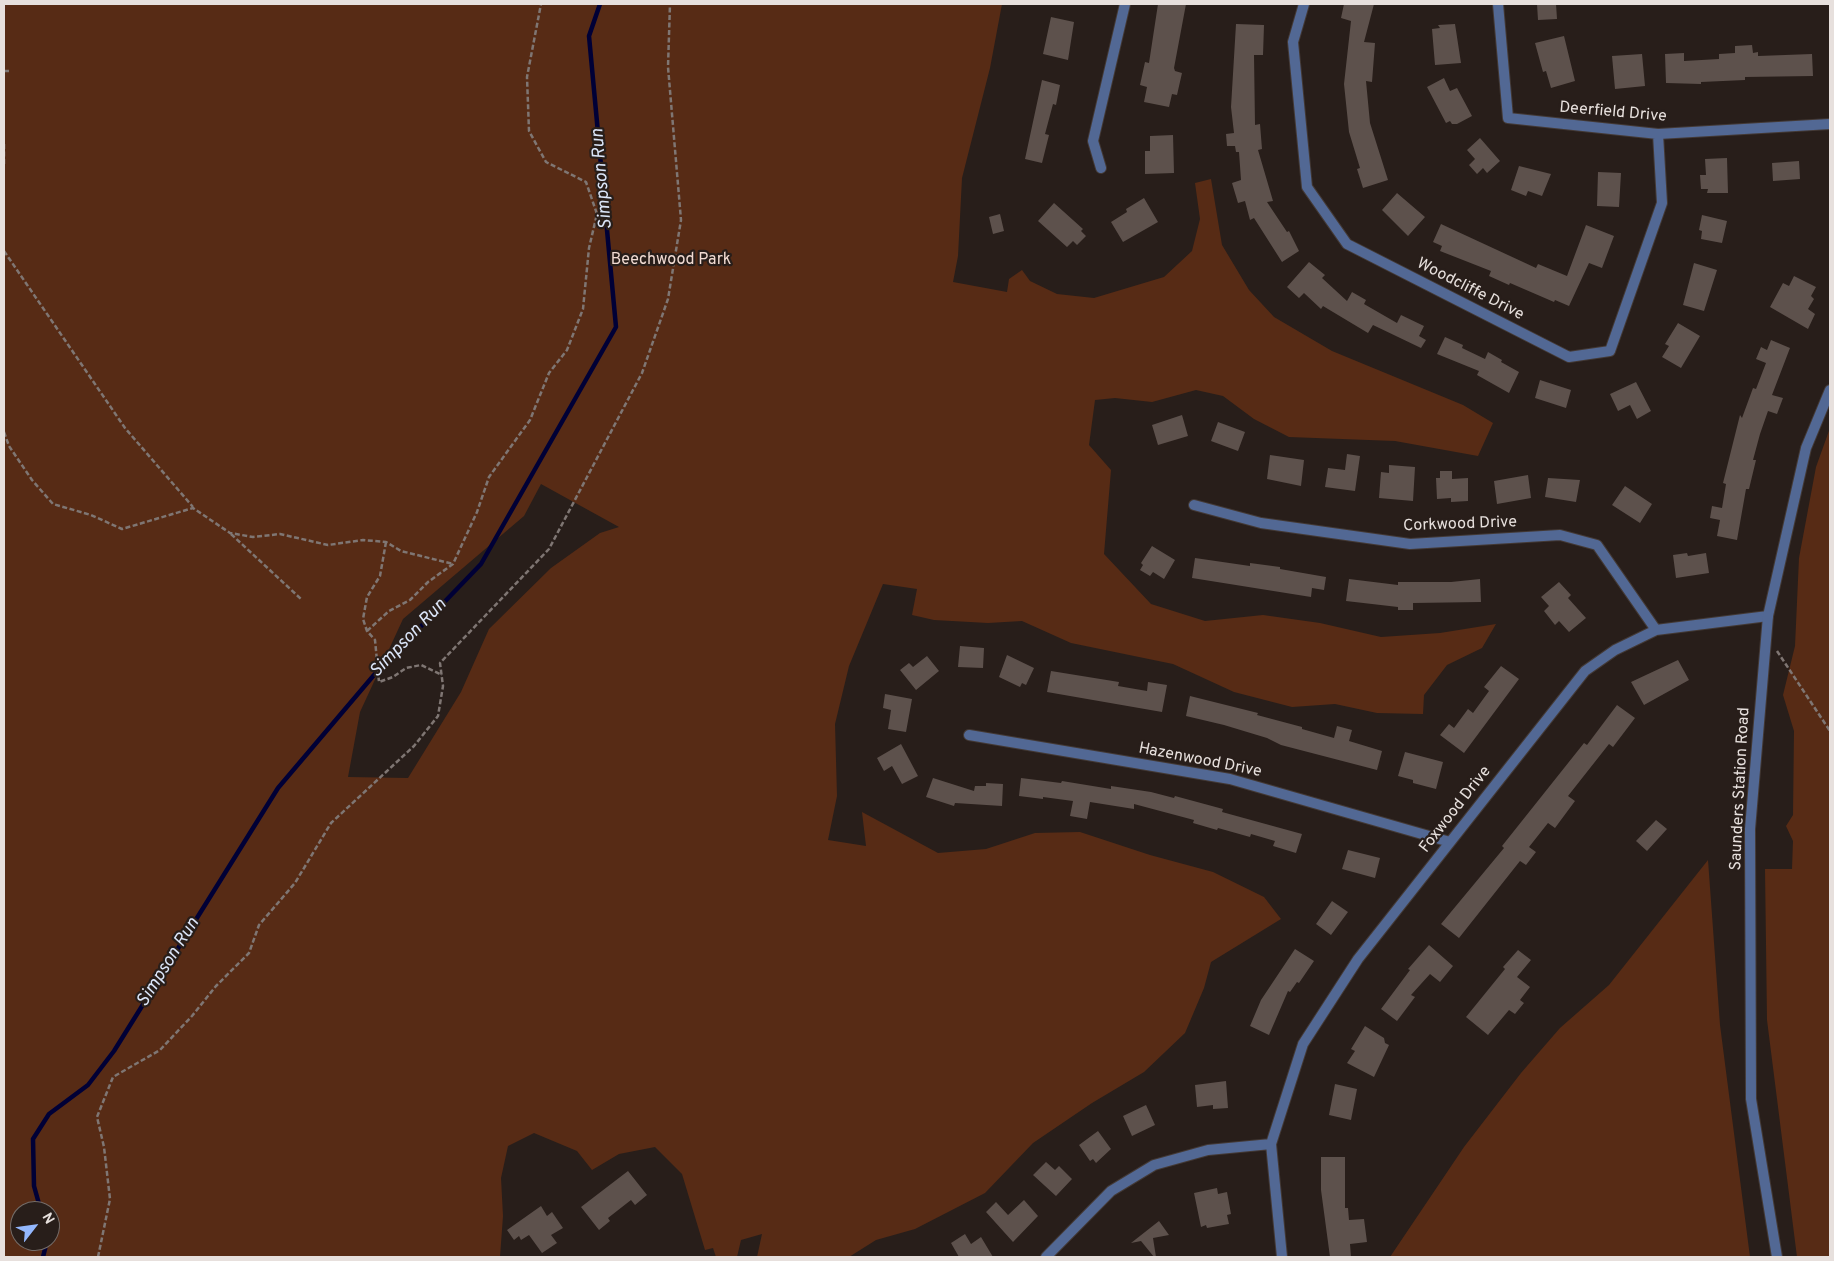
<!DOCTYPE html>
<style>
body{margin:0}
#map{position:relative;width:1834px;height:1261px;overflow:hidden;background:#281e1a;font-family:Overpass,sans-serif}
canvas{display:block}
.frame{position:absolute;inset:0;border:5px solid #e7e0dd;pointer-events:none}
.north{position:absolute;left:10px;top:1201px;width:50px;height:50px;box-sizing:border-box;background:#281e1a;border:1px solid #746c68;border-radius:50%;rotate:60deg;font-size:14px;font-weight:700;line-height:20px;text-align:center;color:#e7e0dd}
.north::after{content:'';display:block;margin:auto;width:18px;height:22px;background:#93b7fd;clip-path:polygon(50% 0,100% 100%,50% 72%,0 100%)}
</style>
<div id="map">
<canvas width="1834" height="1261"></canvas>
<div class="frame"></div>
<div class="north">N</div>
</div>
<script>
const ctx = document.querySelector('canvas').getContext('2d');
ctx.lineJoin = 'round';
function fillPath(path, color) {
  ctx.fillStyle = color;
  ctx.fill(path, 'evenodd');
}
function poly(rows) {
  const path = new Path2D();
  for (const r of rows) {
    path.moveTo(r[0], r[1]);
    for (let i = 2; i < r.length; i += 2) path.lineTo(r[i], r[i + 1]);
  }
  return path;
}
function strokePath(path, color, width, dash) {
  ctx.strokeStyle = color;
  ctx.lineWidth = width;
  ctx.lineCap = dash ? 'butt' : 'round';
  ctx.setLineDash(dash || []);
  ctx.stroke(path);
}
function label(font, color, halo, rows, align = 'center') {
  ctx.font = font + ' Overpass,sans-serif';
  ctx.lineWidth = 4.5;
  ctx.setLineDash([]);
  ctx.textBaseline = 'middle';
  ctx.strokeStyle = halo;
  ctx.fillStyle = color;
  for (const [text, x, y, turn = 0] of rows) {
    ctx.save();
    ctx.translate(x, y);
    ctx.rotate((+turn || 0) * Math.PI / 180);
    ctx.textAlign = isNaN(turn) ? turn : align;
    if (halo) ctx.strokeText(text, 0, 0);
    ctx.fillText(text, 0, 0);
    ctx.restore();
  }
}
const green = poly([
 [4,4,1002,4,990,68,962,178,958,256,953,282,1007,292,1009,279,1022,270,1030,281,1057,294,1094,298,1164,277,1192,251,1200,219,1195,183,1211,179,1222,245,1249,290,1274,317,1332,351,1463,405,1493,423,1478,456,1395,441,1289,437,1254,419,1223,396,1196,390,1152,402,1115,398,1095,400,1089,445,1111,470,1104,554,1151,604,1205,621,1263,615,1320,623,1381,637,1440,633,1496,624,1482,648,1447,665,1424,695,1423,714,1377,713,1335,704,1292,707,1234,692,1173,664,1071,643,1022,621,988,623,934,620,912,615,917,589,883,584,849,666,835,724,837,796,828,840,866,846,862,812,938,853,986,849,1035,833,1080,832,1150,855,1213,872,1264,897,1281,919,1211,962,1204,988,1185,1033,1144,1072,1092,1103,1033,1143,985,1193,915,1229,876,1240,849,1257,757,1257,762,1234,741,1240,737,1257,716,1257,713,1248,705,1250,682,1174,655,1147,619,1154,592,1170,577,1151,534,1133,508,1146,501,1178,503,1216,500,1257,4,1257],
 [541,484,619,527,600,533,551,568,489,629,461,692,408,778,348,777,360,712,403,619,524,516],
 [20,1211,50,1211,50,1241,20,1241],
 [1830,428,1830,1257,1797,1257,1767,1020,1765,869,1792,869,1793,841,1786,826,1793,815,1794,731,1783,695,1795,646,1799,558,1816,467],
 [1708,860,1720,1025,1750,1257,1390,1257,1464,1147,1521,1073,1560,1028,1609,985]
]);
const stream = poly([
 [41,1211,34,1186,33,1139,49,1114,88,1085,114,1051,278,788,374,675,481,564,616,327,589,36,600,4],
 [43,1257,47,1241]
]);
const building = poly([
 [1158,4,1186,4,1174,68,1175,71,1182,73,1177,95,1172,94,1169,107,1144,102,1147,87,1140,85,1145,62,1149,63],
 [1344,4,1374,4,1364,42,1375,43,1372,82,1366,81,1370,123,1388,180,1363,188,1357,169,1360,168,1349,132,1344,84,1351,21,1341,18],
 [1537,4,1556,4,1557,19,1538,20],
 [1051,17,1074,22,1068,60,1043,54],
 [1236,24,1264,25,1263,55,1254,55,1255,125,1260,124,1262,149,1258,150,1273,201,1267,202,1287,232,1289,231,1299,251,1282,262,1254,218,1250,220,1245,201,1238,203,1232,183,1241,180,1239,152,1236,152,1235,146,1227,146,1226,134,1234,133,1231,107],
 [1455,24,1461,63,1435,65,1432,29,1440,28,1438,25],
 [1564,36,1575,81,1551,88,1546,71,1543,72,1535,43],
 [1752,45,1753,53,1758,52,1758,56,1812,54,1813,76,1745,77,1745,80,1701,82,1701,84,1666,83,1665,54,1684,53,1684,61,1719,59,1719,54,1735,53,1735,46],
 [1642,54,1645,86,1615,89,1612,56],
 [1444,78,1450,91,1457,88,1472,116,1457,124,1452,124,1450,121,1446,123,1427,87],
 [1042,80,1060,85,1056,105,1053,104,1045,134,1049,135,1042,163,1025,159],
 [1173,135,1174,173,1145,174,1145,151,1150,151,1150,136],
 [1480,138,1500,161,1487,173,1483,168,1477,174,1469,165,1475,159,1467,150],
 [1727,158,1728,193,1707,193,1708,189,1701,189,1700,175,1706,175,1705,159],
 [1799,161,1800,179,1773,181,1772,163],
 [1519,166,1551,174,1542,196,1528,191,1526,196,1511,190],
 [1598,172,1621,173,1619,207,1597,206],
 [1397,193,1425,217,1408,236,1382,210],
 [1144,198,1158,222,1123,242,1111,222,1127,212,1126,209],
 [1054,203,1083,229,1081,231,1086,236,1077,245,1073,241,1067,247,1038,221],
 [1000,214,1004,231,993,234,989,217],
 [1702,215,1727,221,1722,243,1701,239,1702,231,1699,230],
 [1441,224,1536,268,1538,264,1567,276,1586,225,1614,236,1602,268,1589,263,1569,306,1555,300,1554,302,1510,283,1509,285,1489,276,1491,271,1440,251,1442,246,1433,242],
 [1309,262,1325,275,1322,278,1347,301,1352,292,1366,300,1364,304,1397,323,1401,315,1424,326,1419,336,1426,340,1421,348,1373,325,1368,333,1323,306,1321,309,1304,293,1299,298,1287,287],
 [1694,263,1717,270,1704,311,1683,305],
 [1794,276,1816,287,1811,296,1814,299,1808,309,1815,314,1808,329,1770,307,1783,283,1789,286],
 [1678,323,1700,336,1681,368,1662,357,1669,346,1665,344],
 [1445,337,1463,345,1462,348,1485,359,1488,352,1502,360,1501,362,1519,372,1509,393,1477,375,1479,371,1437,354],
 [1771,340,1790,348,1772,395,1783,398,1777,414,1768,411,1760,434,1753,460,1756,460,1749,489,1746,489,1737,540,1717,536,1720,520,1710,518,1712,506,1722,508,1726,484,1723,483,1740,415,1742,418,1753,388,1756,389,1766,363,1756,359,1761,347,1767,350],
 [1540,380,1571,390,1566,408,1535,398],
 [1636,382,1651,411,1637,419,1630,405,1618,411,1610,394],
 [1182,415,1188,436,1158,445,1152,425],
 [1218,422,1245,432,1238,451,1211,441],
 [1347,454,1360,456,1355,491,1325,487,1328,468,1345,470],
 [1270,455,1304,460,1301,486,1267,479],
 [1389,465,1415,467,1413,501,1379,498,1381,472,1389,473],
 [1440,471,1452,471,1452,479,1468,478,1468,501,1451,502,1451,498,1437,499,1436,478,1440,478],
 [1528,475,1531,498,1497,504,1494,481],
 [1548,478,1580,480,1576,502,1545,497],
 [1625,486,1652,504,1640,523,1612,505],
 [1152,546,1175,560,1164,579,1153,572,1150,576,1140,570,1143,565,1141,563],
 [1687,553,1688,556,1706,553,1709,573,1676,578,1673,555],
 [1195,558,1250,566,1250,563,1280,567,1280,569,1326,577,1324,590,1312,588,1311,597,1192,578],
 [1349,579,1398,585,1398,582,1451,582,1480,579,1481,602,1413,603,1413,610,1398,610,1398,607,1346,601],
 [1559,582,1571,595,1568,598,1586,618,1569,632,1559,621,1555,625,1544,611,1549,606,1541,597],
 [960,646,984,648,983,668,958,667],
 [1007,655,1034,668,1026,685,1022,683,1020,687,999,677],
 [927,656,939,671,916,690,900,670,909,663,913,667],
 [1678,660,1689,680,1644,705,1631,682],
 [1501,666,1519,679,1464,753,1440,735,1449,724,1454,728,1468,709,1473,713,1489,691,1484,687],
 [1051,671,1119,682,1118,686,1147,691,1148,682,1167,685,1162,712,1047,692],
 [885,694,912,699,906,732,888,729,891,710,883,708],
 [1190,696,1258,713,1257,715,1302,727,1302,729,1334,738,1337,726,1352,730,1349,741,1382,751,1377,770,1281,745,1267,738,1224,725,1186,716],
 [1617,705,1635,718,1613,747,1609,744,1568,796,1575,801,1555,828,1548,823,1529,847,1536,852,1526,865,1520,861,1459,938,1441,924,1504,848,1502,846,1584,743,1587,745],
 [901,744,918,776,902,784,892,766,884,771,877,758],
 [1405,752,1443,762,1436,789,1413,783,1413,780,1398,776],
 [933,778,974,791,975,786,986,786,986,783,1003,784,1002,806,955,803,954,806,926,797],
 [1021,778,1061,783,1062,781,1111,789,1111,786,1151,792,1174,798,1175,796,1223,809,1222,812,1302,834,1296,853,1273,846,1275,841,1251,834,1250,837,1218,828,1217,830,1193,823,1194,820,1134,804,1134,809,1090,802,1087,819,1070,816,1073,801,1043,797,1043,799,1019,796],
 [1656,820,1667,829,1647,851,1636,841],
 [1348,850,1380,858,1375,878,1342,869],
 [1332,901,1348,912,1331,935,1316,924],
 [1429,945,1453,966,1440,982,1430,974,1411,995,1415,997,1397,1021,1381,1009,1410,970,1408,969],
 [1295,949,1314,961,1299,983,1297,982,1290,992,1288,991,1269,1035,1250,1026,1261,1000],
 [1518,950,1531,960,1517,977,1530,987,1520,1000,1524,1003,1515,1014,1509,1010,1488,1035,1466,1017,1505,969,1503,967],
 [1365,1026,1384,1038,1385,1043,1389,1045,1374,1077,1347,1063,1355,1051,1351,1049],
 [1226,1081,1228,1108,1213,1109,1213,1105,1197,1107,1195,1085],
 [1335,1084,1357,1089,1351,1120,1329,1115],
 [1146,1105,1155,1125,1132,1136,1123,1116],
 [1098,1131,1111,1149,1096,1163,1093,1159,1090,1161,1079,1145],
 [1321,1157,1345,1157,1345,1208,1348,1208,1349,1220,1364,1219,1367,1242,1350,1244,1351,1257,1330,1257,1321,1190],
 [1046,1162,1055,1170,1059,1166,1072,1179,1056,1196,1033,1175],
 [628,1171,647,1195,635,1205,631,1200,608,1218,610,1221,599,1230,581,1207],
 [1217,1188,1218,1194,1227,1192,1231,1214,1227,1215,1229,1224,1207,1228,1206,1225,1201,1227,1194,1193],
 [1024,1200,1038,1216,1013,1242,986,1212,996,1202,1008,1215],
 [541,1206,547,1216,552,1212,563,1228,551,1235,557,1243,542,1253,529,1235,521,1240,519,1236,514,1240,507,1230],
 [1159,1221,1169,1235,1153,1238,1156,1257,1154,1257,1141,1241,1131,1243],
 [965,1234,971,1244,981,1237,993,1257,959,1257,951,1243]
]);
const path = poly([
 [4,71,9,71],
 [4,144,4,165],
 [4,251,125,428,193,507],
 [4,432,9,446,32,480,53,504,91,515,122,529,193,508,230,533,253,537,280,534,328,545,363,540,386,542,401,551,453,564],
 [231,534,301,599],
 [386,542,380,576,367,597,363,619,367,631,375,640,379,682,393,677,406,668,421,665,442,675],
 [367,631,389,611,410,600,428,582,453,564,477,512,489,477,530,420,549,373,567,350,583,309,589,248,597,214,586,182,546,162,529,131,527,77,541,4],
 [1777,651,1830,731],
 [98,1257,110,1199,104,1147,97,1117,113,1077,160,1050,192,1016,216,986,249,953,259,925,295,883,331,823,414,746,438,716,443,686,440,663,549,549,642,373,668,299,681,220,668,67,670,4]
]);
const minor = poly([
 [1304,4,1293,42,1307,187,1347,244,1569,357,1610,351,1662,203,1658,134],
 [1498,4,1508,118,1658,134,1830,124],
 [1101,168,1093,141,1125,4],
 [1194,505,1261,523,1410,544,1560,535,1597,545,1656,630],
 [969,735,1230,779,1450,842],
 [1046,1257,1111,1191,1154,1165,1208,1150,1271,1144],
 [1282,1257,1271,1144,1303,1044,1358,959,1585,671,1615,650,1656,630,1768,616]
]);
const tertiary = poly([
 [1777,1257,1751,1099,1750,829,1768,616,1806,448,1830,390]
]);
const streetNames = [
 ["Deerfield Drive",1613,113,5],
 ["Woodcliffe Drive",1470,290,27],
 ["Corkwood Drive",1460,525,-2],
 ["Hazenwood Drive",1200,761,11],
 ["Saunders Station Road",1741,789,-87],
 ["Foxwood Drive",1456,810,-52]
];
const parkNames = [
 ["Beechwood Park",671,261]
];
const waterNames = [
 ["Simpson Run",603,179,-95],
 ["Simpson Run",409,639,-46],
 ["Simpson Run",169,963,-58]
];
fillPath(green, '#572b15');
strokePath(stream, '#000036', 4.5);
fillPath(building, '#5d514c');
strokePath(minor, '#433935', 12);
strokePath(tertiary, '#433935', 12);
strokePath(path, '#7f7673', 2.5, [5, 2.5]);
strokePath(minor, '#526894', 10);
strokePath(tertiary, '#526894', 10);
label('16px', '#e7e0dd', '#281e1a', streetNames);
label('16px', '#f1dbd2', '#281e1a', parkNames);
label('italic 18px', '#dbe5f8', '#281e1a', waterNames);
</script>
